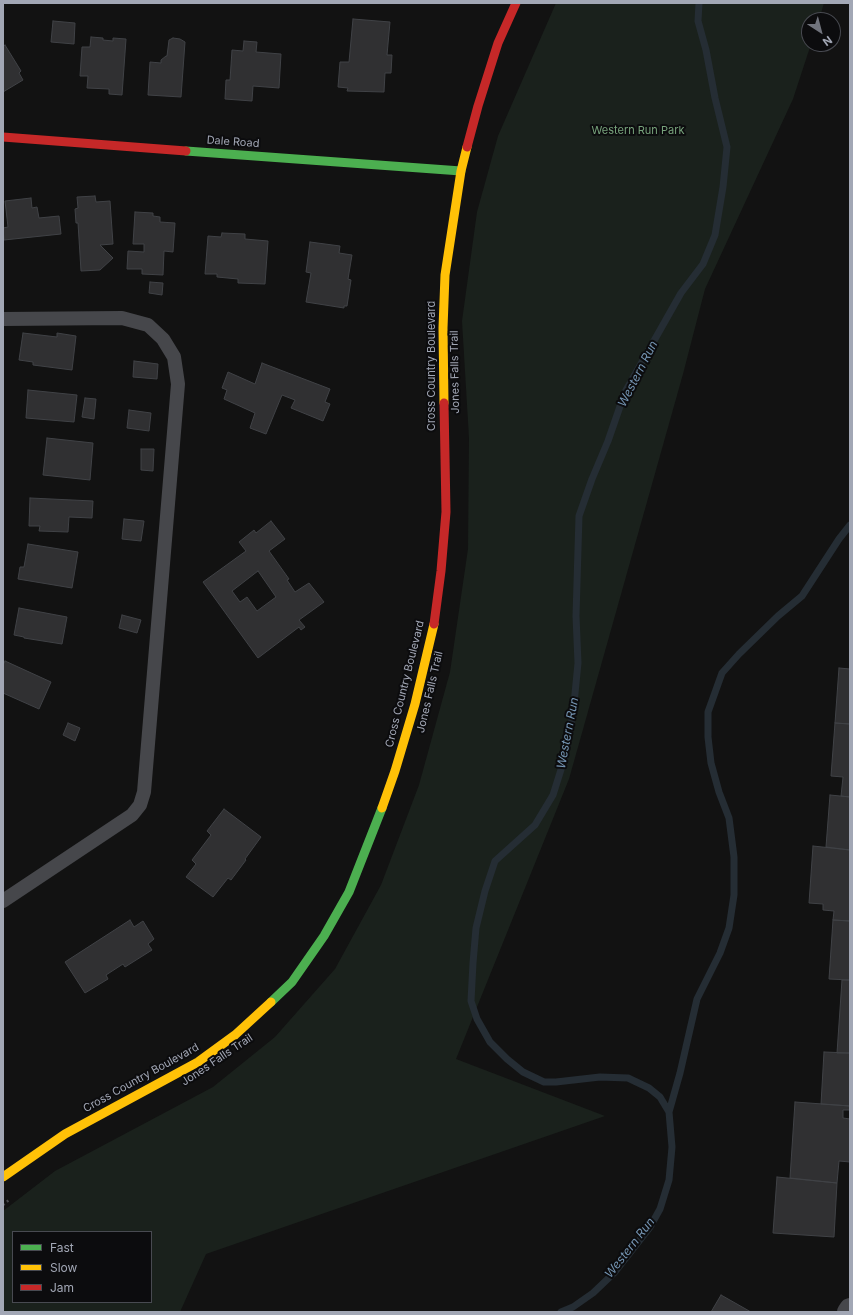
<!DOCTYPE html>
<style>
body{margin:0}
#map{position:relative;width:853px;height:1315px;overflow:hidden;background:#121212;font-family:Inter,sans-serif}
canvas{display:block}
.frame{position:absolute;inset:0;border:4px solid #a2a7b5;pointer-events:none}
.legend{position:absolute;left:12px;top:1231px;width:140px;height:72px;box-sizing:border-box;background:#0c0c0e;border:1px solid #484a51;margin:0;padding:5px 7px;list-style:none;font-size:12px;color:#a2a7b5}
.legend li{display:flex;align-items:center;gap:8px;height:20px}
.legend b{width:20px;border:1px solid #484a51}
.north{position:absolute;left:801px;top:12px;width:40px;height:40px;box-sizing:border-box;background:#0c0c0e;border:1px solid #484a51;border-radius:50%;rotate:144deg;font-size:11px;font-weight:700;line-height:16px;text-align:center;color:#a2a7b5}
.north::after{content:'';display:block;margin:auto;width:14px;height:18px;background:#70737c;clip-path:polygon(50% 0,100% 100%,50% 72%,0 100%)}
</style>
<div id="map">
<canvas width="853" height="1315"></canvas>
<div class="frame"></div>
<ul class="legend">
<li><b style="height:5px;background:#4caf50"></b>Fast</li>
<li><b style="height:5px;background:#ffc107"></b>Slow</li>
<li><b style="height:5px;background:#c62828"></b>Jam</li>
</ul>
<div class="north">N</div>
</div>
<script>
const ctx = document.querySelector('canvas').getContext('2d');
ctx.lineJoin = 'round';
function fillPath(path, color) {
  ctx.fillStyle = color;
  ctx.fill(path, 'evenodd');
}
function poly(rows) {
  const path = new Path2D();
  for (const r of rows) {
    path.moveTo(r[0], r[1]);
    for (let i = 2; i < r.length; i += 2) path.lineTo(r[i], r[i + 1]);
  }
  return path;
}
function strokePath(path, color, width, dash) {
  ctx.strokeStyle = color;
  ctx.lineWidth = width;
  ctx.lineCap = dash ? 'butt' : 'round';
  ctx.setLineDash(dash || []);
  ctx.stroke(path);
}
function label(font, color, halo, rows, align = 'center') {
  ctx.font = font + ' Inter,sans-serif';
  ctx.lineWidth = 4;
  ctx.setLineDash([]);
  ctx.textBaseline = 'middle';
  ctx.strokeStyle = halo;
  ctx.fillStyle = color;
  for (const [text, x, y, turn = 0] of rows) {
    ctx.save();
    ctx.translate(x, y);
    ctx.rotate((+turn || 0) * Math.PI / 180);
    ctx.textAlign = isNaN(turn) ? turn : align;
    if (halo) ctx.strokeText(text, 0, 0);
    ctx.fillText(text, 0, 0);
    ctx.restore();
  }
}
const green = poly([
 [556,3,824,3,819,20,809,20,809,44,811,44,793,99,705,289,683,374,569,779,456,1059,605,1116,206,1254,180,1312,3,1312,3,1211,55,1171,213,1087,275,1037,335,969,381,885,419,785,450,672,468,549,469,438,462,321,477,212,498,136],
 [13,1232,151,1232,151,1302,13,1302]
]);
const stream = poly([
 [669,1112,680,1073,697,999,720,953,729,928,734,895,734,857,729,818,719,792,711,763,708,737,708,712,722,673,739,654,778,616,802,596,839,539,850,525],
 [561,1312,573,1307,593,1293,614,1273,650,1227,660,1209,669,1180,672,1147,669,1112,660,1097,649,1088,628,1078,600,1077,556,1082,544,1082,523,1072,507,1059,490,1042,477,1019,471,1001,473,963,476,928,485,891,495,861,535,825,553,795,564,760,573,714,578,663,576,616,579,516,592,479,608,441,625,392,681,293,703,264,715,235,723,187,727,147,715,98,706,50,698,21,699,3]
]);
const building = poly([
 [353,19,390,22,387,55,392,55,391,73,385,73,384,92,347,91,348,88,338,87,340,62,349,62,353,19],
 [53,21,75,23,74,44,51,42,53,21],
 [91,37,103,38,103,40,113,41,113,38,126,39,122,95,109,94,109,89,87,88,88,76,80,76,82,47,90,47,91,37],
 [173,38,180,39,185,42,181,97,148,95,150,62,161,63,161,60,166,56,167,56,169,40,173,38],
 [244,41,257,42,256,52,281,54,279,88,253,86,252,101,225,99,226,80,230,80,232,50,243,51,244,41],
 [5,45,21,71,19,73,23,80,3,92,3,47,5,45],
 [95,196,96,202,110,201,113,244,100,245,113,258,100,270,81,271,78,223,76,223,75,209,78,208,77,197,95,196],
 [31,198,32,208,37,207,39,218,59,216,61,234,4,240,3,228,8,227,5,201,31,198],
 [135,212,153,213,153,216,160,217,160,222,175,223,173,252,164,251,163,275,142,274,142,269,127,269,128,251,144,252,144,244,133,244,135,212],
 [222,233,245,234,245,239,268,241,265,284,238,283,238,279,217,277,217,274,205,274,208,236,221,237,222,233],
 [310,242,340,246,339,253,352,255,348,279,351,280,347,306,344,306,344,308,306,302,311,273,306,272,310,242],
 [150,282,163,283,162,295,149,293,150,282],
 [23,333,57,337,57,333,76,336,72,370,33,365,33,362,19,360,23,333],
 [134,361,158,364,157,379,133,377,134,361],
 [262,363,330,389,325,402,330,404,323,421,291,408,295,400,282,395,266,434,250,428,255,413,224,399,227,390,222,388,228,372,255,384,262,363],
 [28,390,77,395,74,422,26,418,28,390],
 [85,398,96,399,94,419,82,417,85,398],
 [129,410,151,413,149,431,127,428,129,410],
 [47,438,93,443,90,480,43,475,47,438],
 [141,449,154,449,153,471,141,470,141,449],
 [30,498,93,501,92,518,69,517,68,532,39,531,40,526,29,526,30,498],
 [124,519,144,521,141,541,122,539,124,519],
 [271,521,285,539,269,551,289,579,287,580,295,592,309,583,324,602,299,620,305,627,301,630,299,627,258,658,203,582,246,551,239,542,254,530,256,533,271,521],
 [258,571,276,597,257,611,247,597,240,602,232,591,258,571],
 [28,544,78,552,72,588,18,579,20,567,24,567,28,544],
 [19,608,67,617,62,644,24,638,24,637,14,635,19,608],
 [122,615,141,620,137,633,119,628,122,615],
 [5,661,51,682,39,709,3,693,3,665,5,661],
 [839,668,850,669,850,724,835,723,839,668],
 [68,723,80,728,75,741,63,735,68,723],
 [835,723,850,724,850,797,841,796,843,777,831,776,835,723],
 [830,795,850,797,850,850,826,847,830,795],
 [224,809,261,837,245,859,246,860,231,880,228,878,213,897,186,877,196,864,192,860,211,835,207,831,224,809],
 [813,846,850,850,850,921,833,920,834,911,823,910,823,904,809,903,813,846],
 [130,920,134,927,143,921,154,939,148,944,152,950,125,967,123,964,106,975,108,979,85,993,65,962,130,920],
 [833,920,850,921,850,980,829,979,833,920],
 [842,980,850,980,850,1053,837,1053,842,980],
 [824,1052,850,1053,850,1106,821,1104,824,1052],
 [795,1102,850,1106,850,1110,843,1110,843,1118,850,1119,850,1162,839,1161,837,1183,790,1178,795,1102],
 [777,1177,837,1183,834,1237,773,1233,777,1177],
 [721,1295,751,1312,711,1312,721,1295]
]);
const path = poly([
 [3,1205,9,1200]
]);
const lane = poly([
 [3,319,122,318,148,325,163,339,174,357,178,384,144,792,140,805,132,815,3,901]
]);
const street = poly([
 [848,1312,850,1309]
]);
const fast = poly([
 [186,151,461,171],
 [271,1002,292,982,324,936,349,892,382,808]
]);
const slow = poly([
 [444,403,443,328,445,275,461,171,467,147],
 [382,808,395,771,415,704,434,624],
 [3,1177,65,1134,198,1062,235,1035,271,1002]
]);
const jam = poly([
 [3,137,186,151],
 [467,147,478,106,498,43,516,3],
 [434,624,441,571,446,512,444,403]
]);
const parkNames = [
 ["Western Run Park",638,131]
];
const streetNames = [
 ["Dale Road",233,142,4],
 ["Cross Country Boulevard",432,366,-90],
 ["Jones Falls Trail",455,372,-91],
 ["Cross Country Boulevard",405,684,-76],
 ["Jones Falls Trail",430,692,-77],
 ["Jones Falls Trail",217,1060,-34],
 ["Cross Country Boulevard",141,1078,-29]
];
const waterNames = [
 ["Western Run",638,374,-63],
 ["Western Run",568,733,-79],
 ["Western Run",630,1248,-52]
];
fillPath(green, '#1a211c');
strokePath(stream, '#252d34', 7);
fillPath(building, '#303032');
strokePath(building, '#404246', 1);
strokePath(path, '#48494d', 2.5, [2, 3]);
strokePath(lane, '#46474b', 14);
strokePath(street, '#46474b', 22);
strokePath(fast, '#4caf50', 9);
strokePath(slow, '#ffc107', 9);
strokePath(jam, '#c62828', 9);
label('11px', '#77a27b', '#0c0c0e', parkNames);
label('11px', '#a2a7b5', '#0c0c0e', streetNames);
label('italic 12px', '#7595b3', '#0c0c0e', waterNames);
</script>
